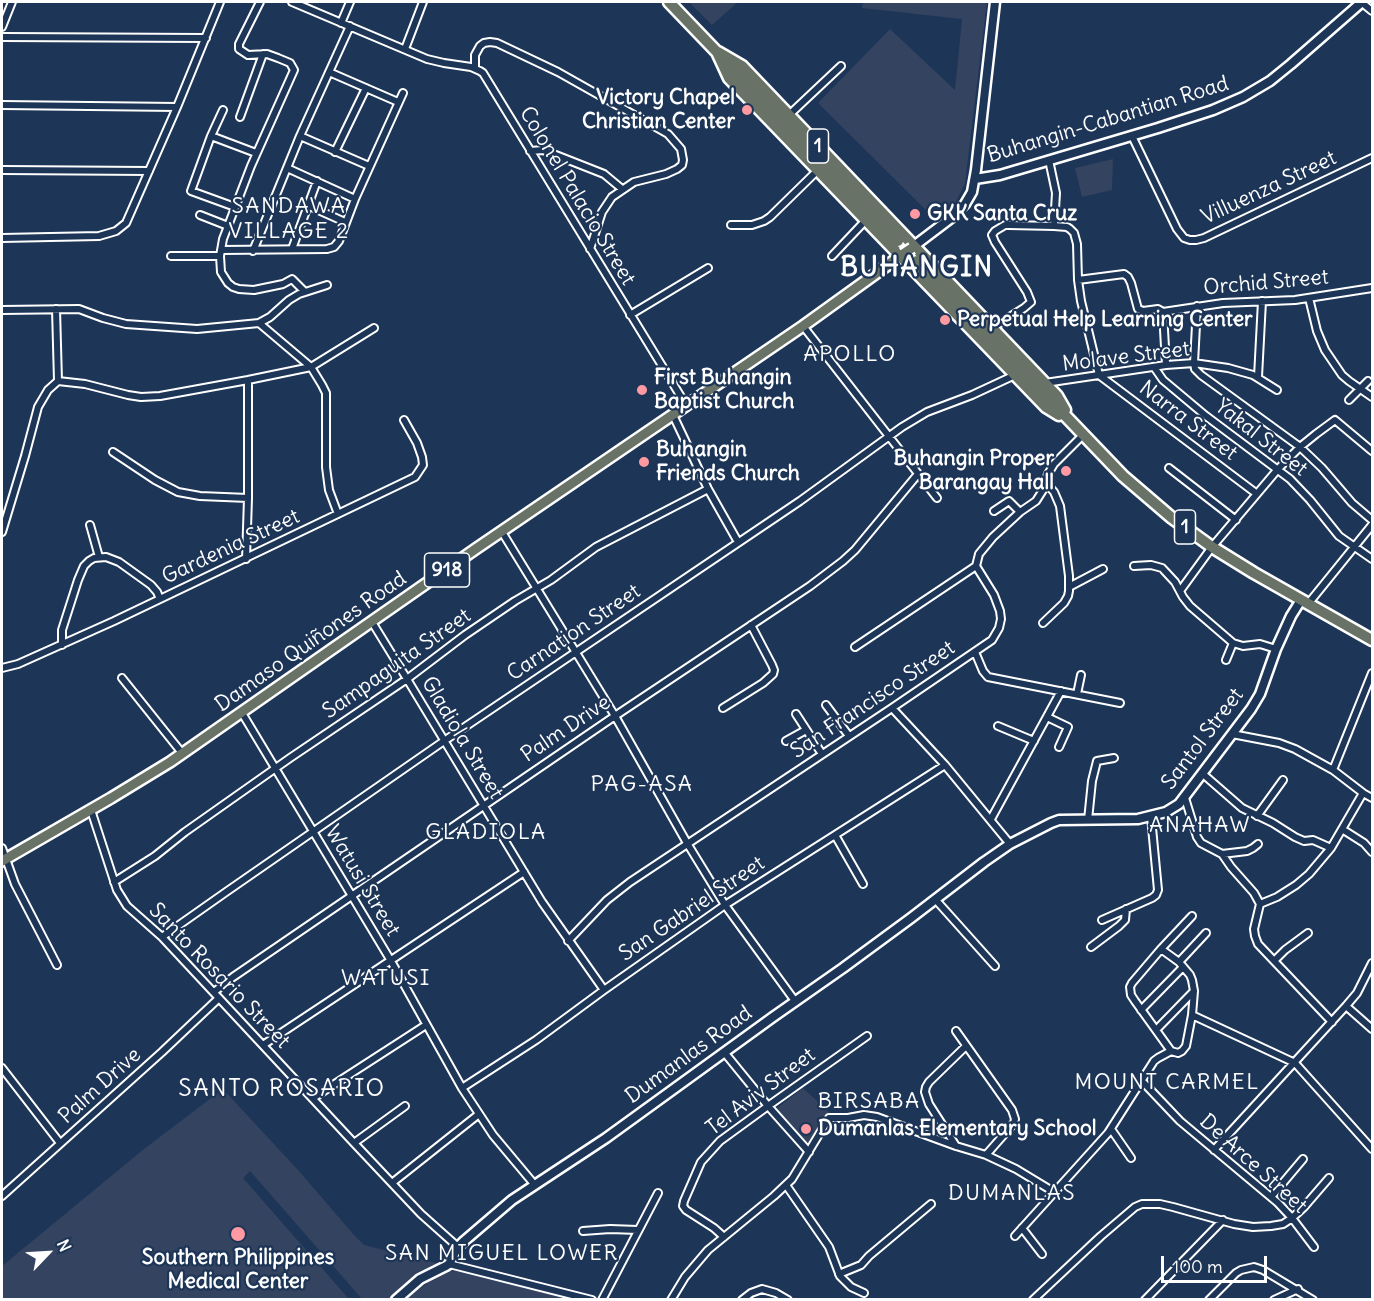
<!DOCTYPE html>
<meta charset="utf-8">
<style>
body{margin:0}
#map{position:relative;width:1374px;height:1301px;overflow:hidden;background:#1d3557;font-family:Delius,sans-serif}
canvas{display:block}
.frame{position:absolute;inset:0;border:3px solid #fff;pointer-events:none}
.north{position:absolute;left:18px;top:1223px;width:60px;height:60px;-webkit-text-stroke:4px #1d3557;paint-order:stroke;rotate:65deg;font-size:16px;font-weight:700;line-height:24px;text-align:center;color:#fff}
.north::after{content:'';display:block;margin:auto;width:21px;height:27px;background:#fff;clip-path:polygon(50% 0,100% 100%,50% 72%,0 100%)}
.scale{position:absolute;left:1161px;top:1256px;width:106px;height:27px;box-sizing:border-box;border:3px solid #fff;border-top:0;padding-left:8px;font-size:18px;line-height:21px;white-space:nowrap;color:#fff;-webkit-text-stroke:4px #1d3557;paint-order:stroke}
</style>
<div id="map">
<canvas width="1374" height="1301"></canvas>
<div class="frame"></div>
<div class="north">N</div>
<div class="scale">100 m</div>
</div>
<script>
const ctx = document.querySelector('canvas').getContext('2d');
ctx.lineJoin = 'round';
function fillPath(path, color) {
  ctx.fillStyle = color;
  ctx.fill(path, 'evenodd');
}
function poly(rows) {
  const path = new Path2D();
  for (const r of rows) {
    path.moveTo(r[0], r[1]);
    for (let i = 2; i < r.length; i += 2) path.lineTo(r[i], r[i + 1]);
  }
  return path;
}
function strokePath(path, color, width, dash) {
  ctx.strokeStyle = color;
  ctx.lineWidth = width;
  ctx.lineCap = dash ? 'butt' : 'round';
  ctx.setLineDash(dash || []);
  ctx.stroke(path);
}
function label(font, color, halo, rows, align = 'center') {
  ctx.font = font + ' Delius,sans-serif';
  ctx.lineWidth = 4.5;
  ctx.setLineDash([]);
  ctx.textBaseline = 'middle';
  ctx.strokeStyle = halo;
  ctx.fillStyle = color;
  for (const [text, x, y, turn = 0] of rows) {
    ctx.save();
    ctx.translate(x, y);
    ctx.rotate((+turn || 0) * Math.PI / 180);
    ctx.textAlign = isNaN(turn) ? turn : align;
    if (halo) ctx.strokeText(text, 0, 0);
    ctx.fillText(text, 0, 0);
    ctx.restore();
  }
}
const built = poly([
 [689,2,738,2,712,25],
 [863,2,987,2,965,183,955,204,936,220,818,103,890,29,955,90,962,19,862,8],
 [1113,159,1112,190,1082,197,1075,168],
 [803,1088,830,1113,807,1144,776,1109],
 [223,1089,298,1170,354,1235,364,1245,440,1264,416,1277,390,1299,362,1299,250,1171,243,1178,349,1299,2,1299,2,1266,144,1149],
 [451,1271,470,1272,579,1300,405,1300,435,1277]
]);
const street = poly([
 [260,2,239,44,239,49,248,55,267,54,278,58,290,63,294,70,251,166,223,239,220,256,221,272,228,283,233,287,239,289,254,290,283,284,292,279,305,292],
 [292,2,427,59,444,63,471,67,480,71,483,73,686,405],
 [1361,2,1372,11],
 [341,23,350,2],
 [2,27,12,2],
 [2,37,206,38],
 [405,49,423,2],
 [475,68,475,55,480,46,484,43,490,42,497,43,558,72,668,134,681,149,683,160,682,165,677,169,666,174,634,182,612,197,602,212,590,249],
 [329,72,398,102],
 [2,105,177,107],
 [223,110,211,136,191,191,235,207],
 [789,115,841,66],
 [240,117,263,54],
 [211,136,256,153],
 [300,136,369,166],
 [1132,136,1177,229,1184,238,1190,240,1196,240,1204,238,1372,158],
 [530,151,543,150,604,174,622,189],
 [335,152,366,88],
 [1049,160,1056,193,1054,226],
 [287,168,355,199],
 [2,170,149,171],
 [307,205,345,222],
 [200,215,228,226],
 [731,225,752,225,764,221,770,217,818,170],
 [2,238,99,236,116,231,126,223,177,107,220,2],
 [292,249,317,181],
 [221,250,327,249,334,247,339,241,355,199,403,93],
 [253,251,300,136,350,26],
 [171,256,220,256],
 [832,256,866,220],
 [1078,280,1124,274,1128,277,1131,283,1138,309,1143,311,1158,309,1163,312],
 [1309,298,1317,331,1325,350,1342,375,1349,381,1372,397],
 [1197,306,1194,363,1195,369,1201,375,1300,447,1322,468,1352,503,1372,520],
 [56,309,58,381],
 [2,310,79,309,103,318,126,324,197,329,259,323,270,317,289,300,299,294,327,285],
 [1163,312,1223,303,1295,300,1372,288],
 [1163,312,1166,365],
 [630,315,708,268],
 [259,323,311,367,322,385,326,393,326,467,329,490,338,514],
 [803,326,937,498],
 [992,328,1024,308,1031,302,1027,292,995,242,992,235,995,231,1005,225,1009,225,1054,226,1067,227,1070,229,1074,233,1077,244,1078,280,1081,301,1099,375,1257,494],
 [1154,367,1163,380,1206,416,1290,479,1310,500,1339,536,1372,559],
 [1258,377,1262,301],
 [1045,383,1166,365,1194,363,1228,368,1253,375,1277,390],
 [1349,400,1368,381],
 [673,415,708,489,738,542],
 [113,452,155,480,178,492,200,496,248,498],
 [1169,468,1236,520],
 [994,511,1009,501,1020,512],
 [90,525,99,557],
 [2,532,25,456,38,407,48,390,58,381,85,384,128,395,141,397,160,396,248,380,311,367,374,328],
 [502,532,615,716,687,843,725,905,795,1001],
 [246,559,248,498,248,380],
 [1134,566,1151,565,1162,568,1175,582,1183,597,1190,606,1233,643,1243,646,1260,644,1276,649],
 [1069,587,1103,569],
 [1180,591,1212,547,1278,469,1300,447,1316,434,1335,420,1372,451],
 [1308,604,1372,525],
 [372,622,407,679,542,902,604,990],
 [1043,623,1064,603,1068,596,1069,591,1069,576,1060,506,1054,492,1046,483],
 [62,645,62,630,78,580,84,566,89,561,94,558,106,557,119,562,151,585,157,592,160,599],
 [855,647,976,566],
 [975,652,983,671,988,677,1120,703],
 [1226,660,1233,643],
 [2,668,18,664,114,621,415,477,423,465,422,457,417,443,404,420],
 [122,678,182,753],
 [1077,694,1081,675],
 [826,705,849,736],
 [723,708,763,683,773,674,774,670,772,665,751,625],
 [892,708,945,765,1010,844],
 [242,713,391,961,462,1088,493,1135,534,1184],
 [796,714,822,754],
 [1047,717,1068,727,1059,747],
 [998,726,1034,741],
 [1232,734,1279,743,1295,749,1333,770,1363,793,1372,798],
 [786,741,806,730],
 [1333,770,1372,673],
 [1203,774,1242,808,1273,823,1295,837,1304,841,1313,840,1331,848],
 [1185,798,1197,837,1201,843,1222,854,1231,867,1254,893,1260,904,1254,929,1255,936,1258,944,1332,1022],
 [91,810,117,890,127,906,162,937,354,1143,421,1214,458,1247],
 [1257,816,1283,780],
 [991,819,1061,691],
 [1088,820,1092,781,1097,761,1114,758],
 [1342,829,1364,843,1372,852],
 [835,835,863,884],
 [2,848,15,884,57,965],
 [1222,854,1247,851,1253,848,1258,844],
 [114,882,155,856,185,832,290,758,407,679,465,635,515,601,551,580,596,547,708,489],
 [935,899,995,966],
 [1260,904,1277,897,1296,885,1309,874,1331,848,1363,793],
 [1102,920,1152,898,1156,895,1158,890,1151,817],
 [162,937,226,892,444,741,800,501,902,427,927,412,972,395,1015,375],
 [568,941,607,900,630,882,892,708,992,640,999,628,1001,619,1000,611,994,595,976,566,979,554,993,537,1020,512,1036,501,1043,490,1048,474,1054,464,1083,435],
 [1091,947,1119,926,1125,920,1126,909],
 [1274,961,1285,950,1308,933],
 [1179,962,1206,933],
 [214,992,233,977,615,716,810,586,843,561,855,550,918,474],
 [1346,1006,1372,1029],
 [1141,1010,1183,967],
 [1192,1015,1295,1063,1372,1149],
 [1156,1030,1194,991],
 [956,1031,1012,1110,1015,1119,1014,1123,986,1155],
 [263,1045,524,872],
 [1171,1051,1135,1001,1131,995,1130,987,1132,983,1161,949,1192,916],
 [724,1052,768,1106,809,1152],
 [2,1068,60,1143],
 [1142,1081,1180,1121,1278,1203,1292,1218,1314,1247],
 [462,1088,536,1040,604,990,725,905,945,765],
 [313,1098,426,1025],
 [1111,1129,1131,1158],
 [354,1143,405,1106],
 [956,1146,929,1104,925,1092,926,1087,929,1082,966,1046],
 [1214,1150,1346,1006,1357,993,1372,963],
 [392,1183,479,1114],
 [786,1185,829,1247,840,1276,851,1287,864,1293],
 [2,1196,162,1052,219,998],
 [1271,1197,1303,1159],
 [1022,1228,1042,1254],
 [583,1231,610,1229,638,1230],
 [1015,1236,1108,1133,1154,1061,1158,1058,1171,1051,1178,1053,1182,1051,1186,1046,1192,1015,1194,991,1192,980,1190,975,1179,962,1161,949],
 [724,1237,714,1228,686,1210,683,1206,684,1201,701,1162,720,1141,768,1106,867,1036],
 [449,1264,592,1300],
 [839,1274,861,1265,869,1256,931,1204],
 [602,1300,658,1193],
 [671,1300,685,1277,708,1250,774,1196,792,1179,829,1118,848,1118,864,1115,877,1117,956,1146,986,1155,1016,1169,1054,1192],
 [742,1300,751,1293,762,1289,776,1293,788,1300],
 [1033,1300,1101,1236,1135,1207,1142,1204,1160,1204,1173,1207,1234,1224,1253,1227,1271,1226,1283,1224,1292,1218,1304,1207,1329,1178],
 [1145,1300,1223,1220],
 [1209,1300,1236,1273,1241,1270,1254,1267,1263,1270,1313,1300],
 [1274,1300,1298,1289]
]);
const secondary = poly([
 [975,179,1000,175,1158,128,1213,110,1243,97,1270,81,1291,64,1362,2],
 [914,246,951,218,965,204,972,192,976,170,995,2],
 [396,1300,420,1279,446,1266,449,1264,458,1247,463,1242,512,1200,606,1138,773,1017,843,968,911,918,984,862,1010,844,1051,823,1059,820,1138,819,1166,812,1179,804,1251,709,1260,694,1276,649,1291,616,1301,600]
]);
const primary = poly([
 [2,861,111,798,170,762,477,548,803,326,903,254]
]);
const highway = poly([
 [669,2,898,241],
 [717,52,729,78,1046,407,1059,415],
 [718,52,742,66,1057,396,1065,410],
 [917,261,1123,476,1172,518,1212,547,1254,573,1372,640]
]);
const primaryBridge = poly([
 [903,254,912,248]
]);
const markers = [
 [747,110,6,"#ff9aa2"],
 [915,214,6,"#ff9aa2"],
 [945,320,6,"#ff9aa2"],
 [642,390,6,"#ff9aa2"],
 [644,462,6,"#ff9aa2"],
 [1066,471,6,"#ff9aa2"],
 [806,1129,6,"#ff9aa2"],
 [238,1234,8,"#ff9aa2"]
];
const shields = [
 [818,146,21],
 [1185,527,21],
 [447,570,45]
];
const shieldNames = [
 ["1",818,146],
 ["1",1185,527],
 ["918",447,570]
];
const poiNames = [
 ["Victory Chapel",735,98,"right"],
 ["Christian Center",735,122,"right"],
 ["GKK Santa Cruz",927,214],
 ["Perpetual Help Learning Center",957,320],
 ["First Buhangin",654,378],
 ["Baptist Church",654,402],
 ["Buhangin",656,450],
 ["Friends Church",656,474],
 ["Buhangin Proper",1054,459,"right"],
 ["Barangay Hall",1054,483,"right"],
 ["Dumanlas Elementary School",818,1129],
 ["Southern Philippines",238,1258,"center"],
 ["Medical Center",238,1282,"center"]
];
const streetNames = [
 ["Buhangin-Cabantian Road",1108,120,-17],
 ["Villuenza Street",1269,188,-25],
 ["Colonel Palacio Street",577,196,59],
 ["Orchid Street",1266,283,-5],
 ["Molave Street",1126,357,-7],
 ["Narra Street",1188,421,37],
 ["Yakal Street",1261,438,38],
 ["Gardenia Street",231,547,-25],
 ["Carnation Street",574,633,-34],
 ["Damaso Quiñones Road",311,642,-35],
 ["Sampaguita Street",397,664,-35],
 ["San Francisco Street",873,700,-34],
 ["Palm Drive",566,729,-34],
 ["Gladiola Street",462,738,59],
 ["Santol Street",1203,739,-53],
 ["Watusi Street",362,881,59],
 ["San Gabriel Street",692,909,-34],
 ["Santo Rosario Street",219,976,46],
 ["Dumanlas Road",689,1055,-36],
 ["Palm Drive",100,1086,-42],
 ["Tel Aviv Street",761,1092,-37],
 ["De Arce Street",1253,1164,42]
];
const neighbourhoodNames = [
 ["SANDAWA",289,207],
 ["VILLAGE 2",289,232],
 ["APOLLO",850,355],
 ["PAG-ASA",642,785],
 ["ANAHAW",1200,826],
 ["GLADIOLA",486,833],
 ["WATUSI",386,979],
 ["MOUNT CARMEL",1167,1083],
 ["BIRSABA",869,1102],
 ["DUMANLAS",1012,1194],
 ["SAN MIGUEL LOWER",502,1254]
];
const quarterNames = [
 ["SANTO ROSARIO",282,1089]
];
const districtNames = [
 ["BUHANGIN",917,268]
];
fillPath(built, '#34435f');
strokePath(street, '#fff', 10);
strokePath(secondary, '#fff', 13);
strokePath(primary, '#fff', 14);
strokePath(highway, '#fff', 15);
strokePath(street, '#1d3557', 6);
strokePath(secondary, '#1d3557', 8);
strokePath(primary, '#697266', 9);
strokePath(highway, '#697266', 10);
strokePath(primaryBridge, '#fff', 14, []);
strokePath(primaryBridge, '#697266', 9);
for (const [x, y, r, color] of markers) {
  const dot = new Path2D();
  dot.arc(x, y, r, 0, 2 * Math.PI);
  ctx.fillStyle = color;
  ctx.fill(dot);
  strokePath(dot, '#1d3557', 2);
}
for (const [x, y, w] of shields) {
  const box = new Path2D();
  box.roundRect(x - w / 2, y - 17, w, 34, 4.5);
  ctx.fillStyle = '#1d3557';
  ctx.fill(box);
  strokePath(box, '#fff', 1.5);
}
label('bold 20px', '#fff', null, shieldNames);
label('bold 21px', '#fff', '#1d3557', poiNames, 'left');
label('21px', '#fff', '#1d3557', streetNames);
ctx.letterSpacing = '1.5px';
label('22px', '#fff', '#1d3557', neighbourhoodNames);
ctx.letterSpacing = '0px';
ctx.letterSpacing = '1.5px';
label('24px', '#fff', '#1d3557', quarterNames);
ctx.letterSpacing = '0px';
ctx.letterSpacing = '1.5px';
label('bold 27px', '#fff', '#1d3557', districtNames);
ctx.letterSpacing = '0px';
</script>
